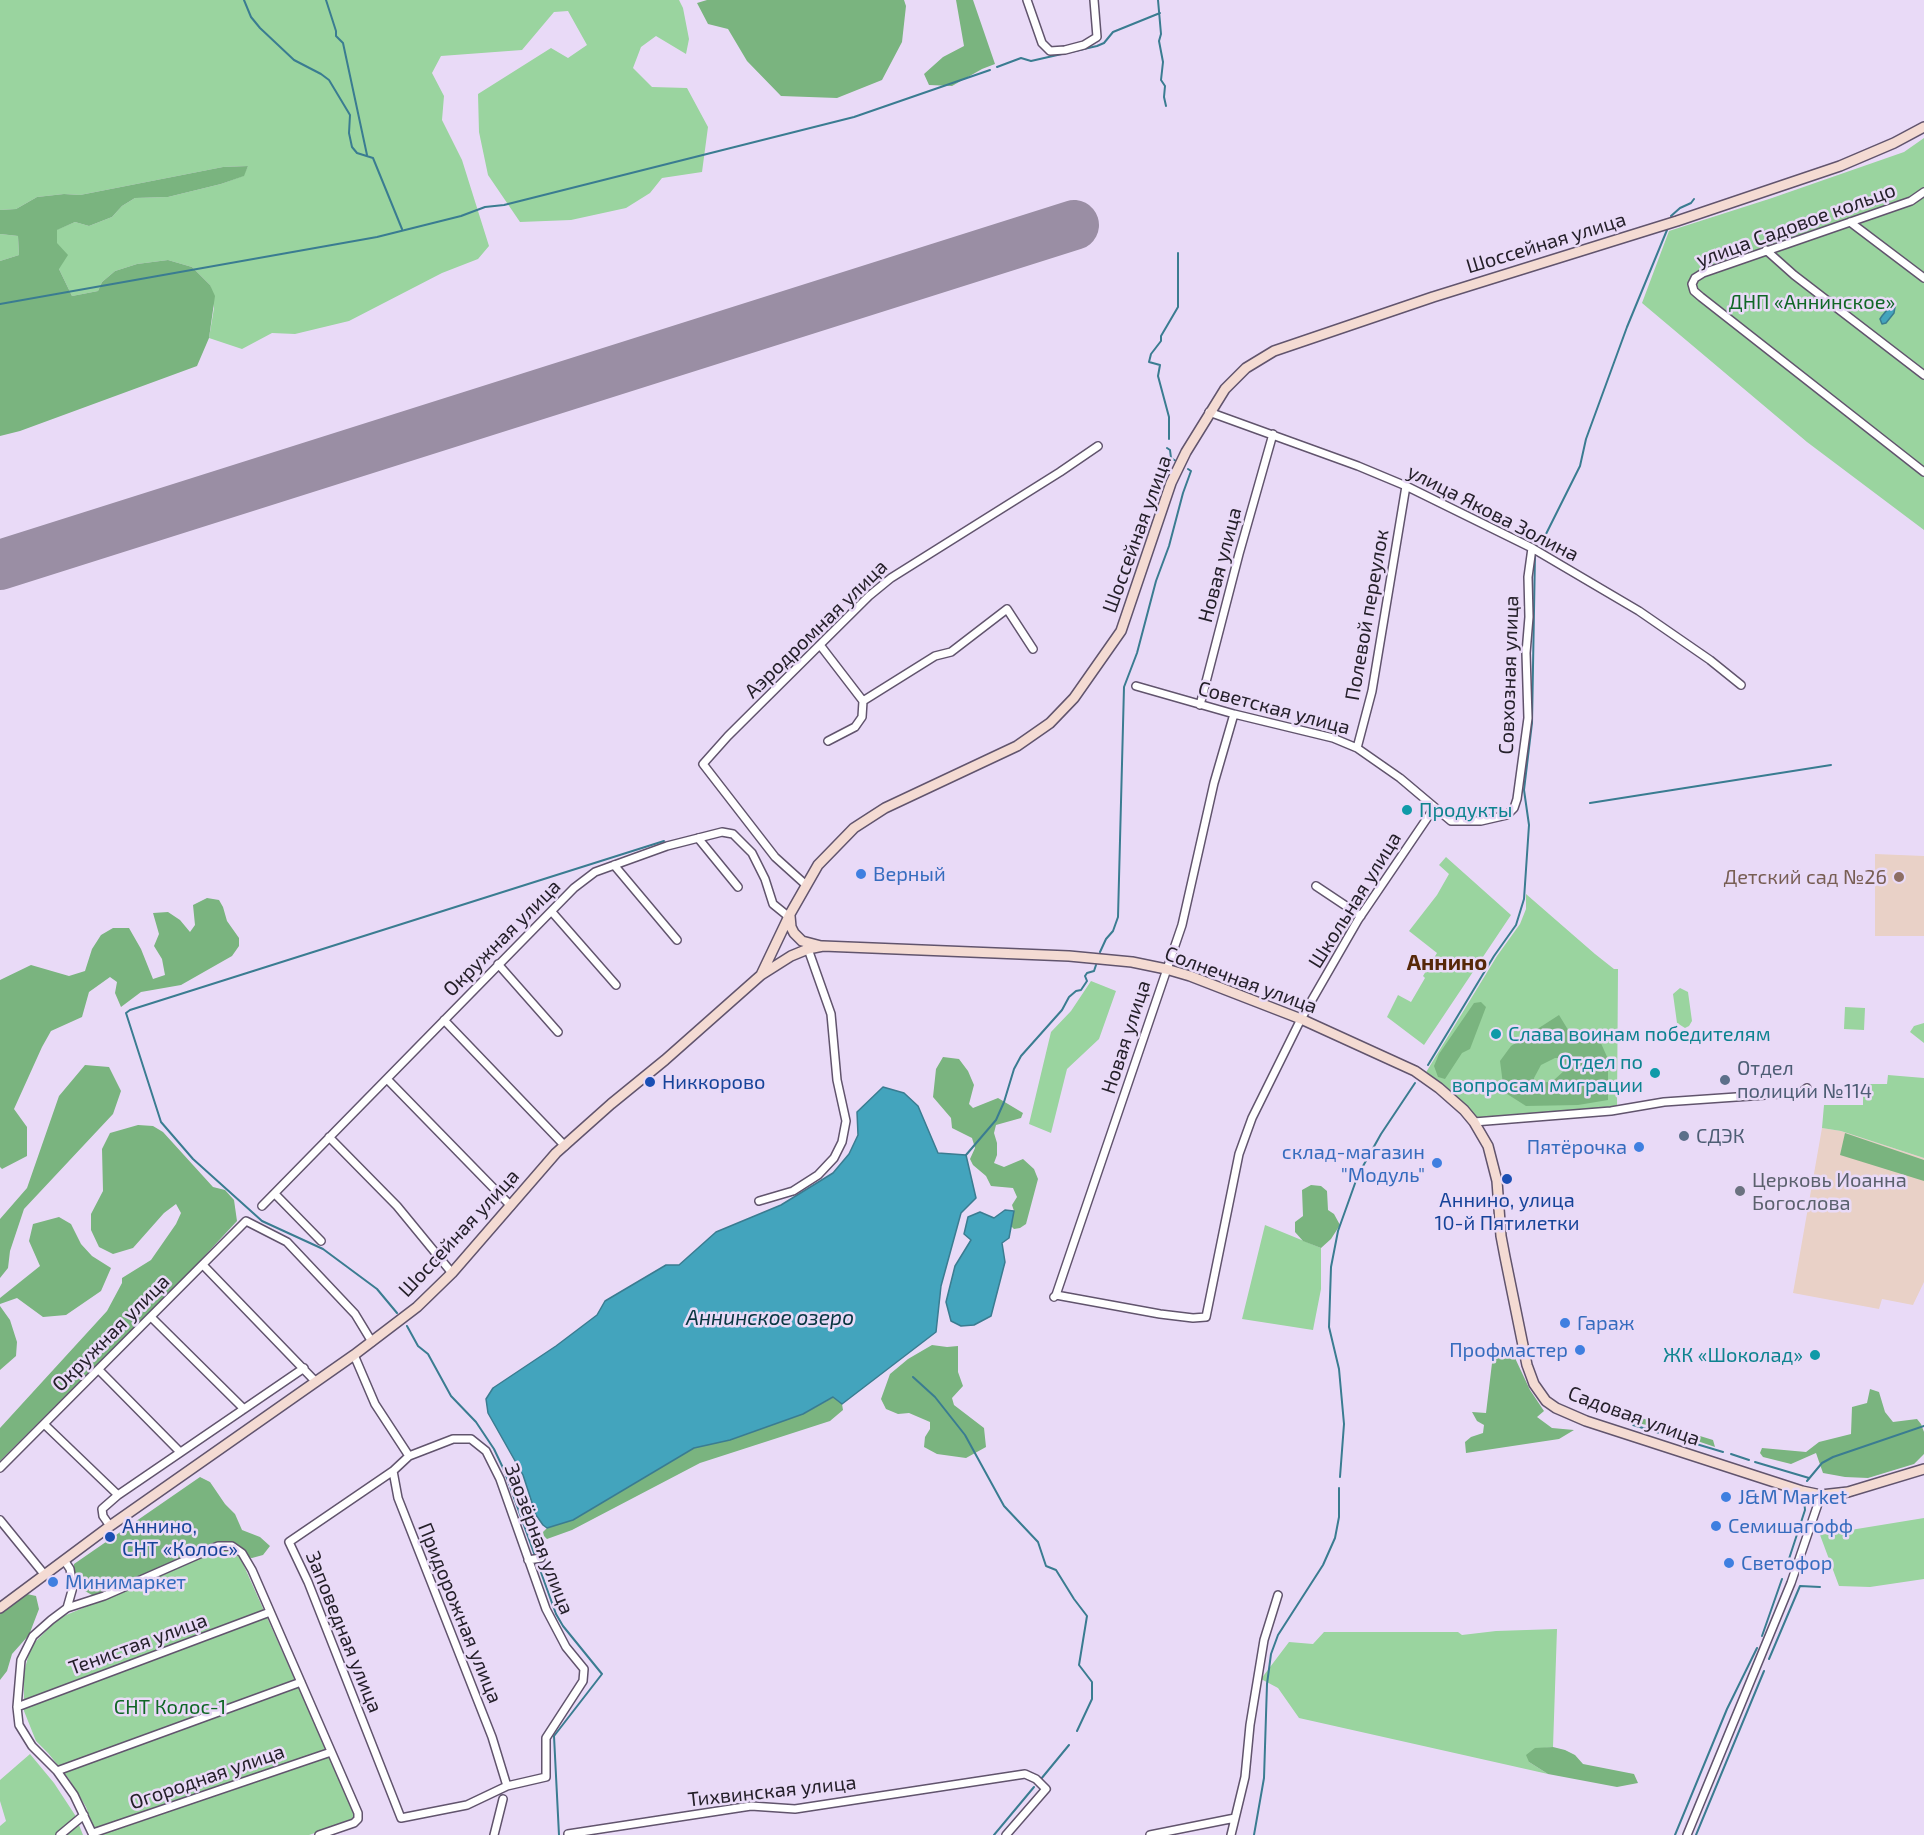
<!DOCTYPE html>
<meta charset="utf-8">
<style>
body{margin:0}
canvas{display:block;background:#e9daf7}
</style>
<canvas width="1924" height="1835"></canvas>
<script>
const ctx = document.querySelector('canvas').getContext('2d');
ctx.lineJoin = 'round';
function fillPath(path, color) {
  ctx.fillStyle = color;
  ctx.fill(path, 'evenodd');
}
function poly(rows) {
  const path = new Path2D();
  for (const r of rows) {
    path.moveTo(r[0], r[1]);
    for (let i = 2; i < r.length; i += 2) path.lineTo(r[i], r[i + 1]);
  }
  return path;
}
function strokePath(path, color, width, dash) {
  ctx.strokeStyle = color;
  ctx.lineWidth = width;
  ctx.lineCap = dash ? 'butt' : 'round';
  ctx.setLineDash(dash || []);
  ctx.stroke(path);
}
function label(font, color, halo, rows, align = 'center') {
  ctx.font = font + ' "Exo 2",sans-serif';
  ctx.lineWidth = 5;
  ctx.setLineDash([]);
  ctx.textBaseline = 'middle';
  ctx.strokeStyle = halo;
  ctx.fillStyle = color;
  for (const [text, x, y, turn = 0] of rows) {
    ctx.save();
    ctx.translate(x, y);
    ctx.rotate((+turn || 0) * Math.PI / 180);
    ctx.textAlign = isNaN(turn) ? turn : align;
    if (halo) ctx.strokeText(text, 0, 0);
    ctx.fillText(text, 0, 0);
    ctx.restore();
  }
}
const education = poly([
 [1875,854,1924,856,1924,936,1875,936],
 [1822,1128,1841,1131,1924,1158,1924,1282,1913,1305,1882,1299,1879,1309,1793,1293]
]);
const green = poly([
 [0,0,679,0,683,8,689,39,686,54,656,36,641,47,633,68,652,87,687,88,708,127,702,172,662,178,650,193,626,208,571,220,520,222,488,175,479,132,478,94,551,48,568,58,587,45,568,11,554,12,522,50,441,56,432,73,444,96,442,120,462,160,489,246,478,259,442,273,349,321,295,334,272,333,242,349,209,338,214,308,210,285,192,267,168,260,137,264,115,271,102,282,98,291,72,296,59,269,56,230,75,222,89,226,112,217,122,206,135,198,168,197,221,184,243,176,248,166,223,167,80,195,64,194,37,197,16,209,0,210],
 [1924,138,1924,530,1807,442,1642,303,1669,231,1772,198,1904,152],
 [0,234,18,236,19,255,0,261],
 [1446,857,1511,915,1424,1045,1387,1017,1398,995,1411,1002,1425,978,1423,976,1437,953,1409,931,1437,895,1449,874,1439,865],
 [1526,894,1595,954,1614,969,1618,969,1617,1108,1475,1119,1425,1074,1497,956,1520,924,1526,909],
 [1091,981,1116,991,1099,1039,1067,1069,1051,1133,1029,1124,1051,1032,1071,1011],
 [1680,988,1688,992,1692,1021,1689,1026,1685,1028,1677,1023,1673,994],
 [1845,1007,1865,1008,1864,1030,1844,1029],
 [1924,1023,1924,1043,1910,1032,1914,1026],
 [1888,1075,1924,1078,1924,1158,1841,1131,1822,1128,1824,1105,1863,1105,1863,1084,1887,1084],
 [1265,1225,1321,1248,1321,1289,1313,1330,1242,1319],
 [1924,1518,1924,1579,1870,1587,1839,1586,1820,1535],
 [224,1549,240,1557,355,1814,355,1819,309,1835,96,1835,86,1807,69,1779,48,1753,36,1741,24,1711,24,1672,31,1646,59,1618],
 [1557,1629,1553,1747,1535,1749,1529,1762,1548,1774,1299,1718,1278,1688,1261,1679,1289,1642,1313,1644,1324,1632,1458,1632,1462,1635,1496,1631],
 [30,1754,54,1783,75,1815,83,1835,0,1835,0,1826,6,1821,0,1801,0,1780]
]);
const forest = poly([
 [707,0,904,0,906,6,902,42,882,80,837,98,781,96,747,61,728,29,708,24,697,3],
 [956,0,973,0,995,64,982,69,952,86,929,85,924,74,943,57,964,46],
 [248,166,244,176,221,184,168,197,135,198,122,206,112,217,89,226,75,222,57,230,57,243,68,255,59,269,72,296,98,291,102,282,115,271,137,264,168,260,192,267,210,285,215,296,209,338,197,366,20,431,0,436,0,261,19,255,18,236,0,234,0,210,16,209,37,197,64,194,80,195,223,167],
 [207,898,219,900,223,907,227,921,239,938,239,946,232,956,181,985,141,992,121,1007,115,993,117,982,110,977,89,992,82,1017,51,1031,42,1047,14,1109,27,1127,27,1156,2,1169,0,1167,0,980,31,965,69,976,85,971,92,949,101,935,113,928,129,928,141,949,153,979,165,975,162,959,154,946,159,934,153,913,168,912,180,920,190,932,195,925,193,905],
 [1481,1002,1486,1007,1470,1049,1462,1053,1445,1079,1438,1077,1434,1066,1439,1054,1474,1003],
 [1559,1015,1570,1033,1600,1041,1608,1059,1608,1100,1578,1105,1526,1106,1504,1092,1500,1061,1511,1046],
 [1555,1058,1563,1058,1567,1068,1553,1081,1535,1084,1534,1078,1541,1065],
 [943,1057,959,1059,968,1071,974,1085,969,1104,973,1108,998,1098,1023,1113,1021,1118,996,1125,994,1133,997,1143,997,1155,994,1163,1004,1167,1023,1159,1034,1169,1038,1179,1026,1224,1020,1228,1014,1229,1011,1226,1014,1211,1012,1205,1017,1197,1013,1188,991,1186,986,1176,973,1165,970,1159,975,1148,972,1138,952,1128,951,1118,933,1097,936,1069],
 [85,1065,109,1067,121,1091,113,1114,24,1209,10,1251,8,1268,0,1278,0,1219,27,1188,59,1096],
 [138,1125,153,1126,163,1132,213,1187,225,1190,234,1200,237,1221,185,1277,0,1461,0,1428,107,1311,122,1283,122,1278,151,1260,176,1224,181,1213,176,1204,164,1213,133,1248,113,1254,99,1247,91,1230,91,1214,103,1191,102,1149,110,1133],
 [1845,1133,1924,1160,1924,1181,1840,1155],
 [1311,1185,1321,1186,1327,1191,1328,1210,1334,1214,1340,1225,1331,1239,1321,1248,1303,1241,1295,1232,1295,1222,1303,1216,1302,1190],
 [59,1217,71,1224,81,1244,92,1256,111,1268,101,1291,66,1315,43,1317,17,1298,0,1304,0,1298,40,1266,29,1241,33,1224],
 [0,1306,10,1320,17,1342,16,1356,0,1370],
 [932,1345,947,1347,958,1346,958,1372,963,1386,952,1398,954,1405,984,1428,986,1447,966,1458,937,1454,924,1447,925,1437,930,1429,930,1422,909,1413,898,1414,886,1409,881,1399,890,1374,908,1359],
 [1498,1351,1515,1358,1530,1390,1544,1411,1537,1417,1552,1428,1574,1430,1559,1439,1466,1453,1465,1442,1471,1437,1483,1433,1484,1425,1477,1421,1472,1412,1486,1413,1493,1355],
 [1870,1389,1879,1392,1885,1412,1893,1422,1917,1419,1921,1424,1924,1432,1924,1454,1914,1464,1868,1478,1845,1477,1823,1473,1816,1453,1791,1464,1763,1457,1760,1453,1762,1448,1806,1452,1819,1442,1851,1434,1852,1407,1867,1403],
 [834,1397,842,1404,843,1410,830,1421,700,1463,572,1530,547,1539,544,1536,543,1532,547,1528,573,1520,694,1448,730,1440,803,1414],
 [1635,1416,1713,1440,1715,1447,1656,1427,1633,1422],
 [200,1477,210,1482,225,1504,235,1514,242,1530,260,1537,270,1546,263,1555,252,1558,240,1556,224,1549,111,1596,92,1595,78,1587,73,1574,74,1564],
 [27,1594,36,1596,39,1609,29,1635,12,1654,7,1671,0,1680,0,1614],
 [1553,1747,1565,1750,1575,1755,1583,1764,1634,1774,1638,1783,1617,1787,1548,1774,1529,1762,1526,1755,1535,1748]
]);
const water = poly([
 [1892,304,1895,307,1894,313,1886,323,1882,324,1880,319,1882,316,1892,304],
 [883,1087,904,1093,918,1106,938,1153,966,1155,976,1198,961,1213,941,1286,936,1332,842,1404,833,1397,803,1414,730,1440,694,1448,573,1520,547,1528,543,1525,536,1515,523,1475,488,1413,486,1399,493,1388,556,1346,597,1315,605,1301,666,1265,679,1265,716,1232,781,1205,833,1173,849,1154,858,1135,857,1112,883,1087],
 [1005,1210,1014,1211,1009,1238,1002,1243,1005,1262,991,1316,974,1325,961,1326,951,1321,946,1302,955,1266,971,1240,964,1234,968,1217,980,1212,994,1218,1005,1210]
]);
const stream = poly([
 [244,0,251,17,260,28,294,60,321,74,329,80,350,115,349,133,352,147,357,153,373,158,402,229],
 [326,0,336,31,336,36,343,43,367,155],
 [1158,0,1161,34,1159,41,1163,62,1161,80,1165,86,1164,97,1166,106],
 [997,67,1021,58,1031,61,1097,46,1104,43,1113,32,1160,13],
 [1671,216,1680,208,1691,203,1694,199],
 [0,304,377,237,461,216,485,207,504,205,854,117,990,70],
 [1169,439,1169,417,1158,376,1160,365,1149,362,1151,354,1161,341,1161,336,1178,307,1178,253],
 [1167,448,1170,450,1171,458,1176,461],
 [1541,544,1580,466,1586,439,1627,327,1667,230],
 [1590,803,1831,765],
 [1100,952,1106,939,1113,931,1118,917,1124,687,1137,653,1156,581,1169,546,1183,493,1191,471,1188,469],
 [1428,1065,1494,956,1516,925,1524,899,1529,825,1524,790,1532,723,1535,554],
 [966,1155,996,1120,1004,1102,1014,1069,1021,1056,1062,1010,1069,997,1076,991,1081,990,1087,981,1085,976,1087,973,1094,971,1096,965],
 [397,1313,377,1289,323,1249,262,1221,193,1159,161,1122,126,1013,130,1010,664,841],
 [407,1326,418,1346,428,1354,451,1396,476,1422,494,1449,504,1470,556,1614,563,1626,602,1674,554,1736,559,1835],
 [913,1377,935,1397,965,1435,1004,1506,1038,1542,1046,1566,1056,1570,1074,1599,1087,1616,1079,1665,1092,1682,1092,1699,1077,1731],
 [1633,1425,1723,1452],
 [1731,1454,1749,1460],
 [1755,1462,1809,1478],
 [1340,1477,1344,1424,1339,1369,1329,1327,1331,1267,1338,1231,1358,1175,1381,1134,1415,1083],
 [1807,1481,1822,1463,1833,1457,1924,1426],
 [1786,1568,1805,1510,1804,1499],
 [1762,1636,1782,1579],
 [1769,1659,1800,1586,1820,1587],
 [1041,1779,1069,1745],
 [994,1835,1034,1787],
 [1254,1835,1264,1778,1267,1684,1271,1654,1278,1635,1323,1565,1335,1538,1339,1517,1339,1488],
 [1675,1835,1727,1709,1757,1648],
 [1696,1835,1764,1671]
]);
const runway = poly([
 [0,565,1074,225]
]);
const street = poly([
 [1027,0,1042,43,1050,51,1065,50,1084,45,1097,37,1094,0],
 [1924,192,1911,201,1703,273,1695,278,1692,284,1694,291,1701,297,1924,472],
 [1850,222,1924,278],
 [1766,250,1794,275,1924,375],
 [1209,412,1358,466,1406,486,1532,548,1639,611,1710,660,1741,685],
 [820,645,863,701],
 [1136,686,1234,714,1333,738,1357,748,1400,778,1451,821,1481,821,1507,815,1514,808,1517,799,1528,718,1526,653,1529,617,1528,577,1532,548],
 [1200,705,1239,554,1273,434],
 [828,741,855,727,862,717,863,701,935,656,951,652,1007,609,1033,649],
 [1357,748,1372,691,1406,486],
 [698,838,738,887],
 [614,865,677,940],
 [806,885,775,857,703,764,728,736,869,596,891,578,1060,472,1098,446],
 [1316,886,1361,916],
 [552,912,616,985],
 [498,964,558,1032],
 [444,1020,565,1146],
 [387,1079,511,1206],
 [1474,1122,1611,1111,1664,1102,1794,1093,1802,1092,1807,1088],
 [329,1137,397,1206,452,1273],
 [275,1194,321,1241],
 [759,1201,793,1191,818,1175,834,1158,842,1142,846,1121,837,1080,831,1014,808,949],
 [262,1206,574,888,595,872,667,846,722,832,733,834,752,853,765,879,773,904,789,917],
 [203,1265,316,1382],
 [1056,1295,1160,1314,1193,1318,1206,1317,1239,1154,1252,1118,1301,1019,1358,920,1434,808],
 [1054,1297,1056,1295,1182,925,1214,783,1234,714],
 [151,1317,244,1409],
 [354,1355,375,1404,409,1456],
 [99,1370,180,1452],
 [44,1424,118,1495],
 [0,1468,246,1221,287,1242,355,1314,372,1342],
 [393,1471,289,1542,308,1582,401,1818,467,1805,507,1786,546,1777,546,1738,583,1681,584,1669,566,1647,546,1609,500,1479,486,1451,471,1439,453,1439,409,1456,393,1471,398,1498,492,1737,507,1786],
 [0,1520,44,1574],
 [110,1526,103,1516,102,1509,118,1495,304,1368],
 [64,1560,70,1569,73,1587,67,1608],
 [528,1560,541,1558],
 [17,1707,270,1612],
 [57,1771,301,1682],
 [93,1833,331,1752],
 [568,1834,751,1806,795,1809,1025,1774,1036,1779,1046,1789,1006,1835],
 [60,1835,84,1815],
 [93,1835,74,1795,57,1771,32,1746,19,1725,17,1707,21,1660,33,1636,51,1620,67,1608,104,1596,218,1546,232,1546,242,1553,252,1570,358,1813,358,1819,354,1823,319,1835],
 [494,1835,503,1799],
 [1150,1835,1235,1818],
 [1231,1835,1245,1777,1250,1725,1264,1640,1278,1595],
 [1687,1835,1791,1583,1821,1495]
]);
const secondary = poly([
 [790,916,791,927,794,933,802,941,821,946],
 [761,975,790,914,818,865,854,828,885,808,1017,746,1050,723,1074,698,1121,631,1171,483,1186,452,1225,389,1246,368,1274,351,1433,297,1677,221,1840,166,1894,143,1924,127],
 [0,1608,110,1526,354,1355,417,1307,452,1273,556,1153,611,1104,665,1060,761,975,791,956,808,949,823,946,1069,956,1132,962,1166,969,1190,976,1301,1019,1415,1071,1439,1088,1464,1110,1474,1122,1488,1146,1497,1181,1501,1236,1505,1257,1527,1365,1534,1384,1546,1401,1556,1408,1586,1421,1802,1491,1821,1495,1848,1492,1924,1469]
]);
const markers = [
 [1407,810,6,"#0f9aa8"],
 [861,874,6,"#3f7fe0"],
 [1899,877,6,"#8d6e63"],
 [1496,1034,6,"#0f9aa8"],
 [1655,1073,6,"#0f9aa8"],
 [1725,1080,6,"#5c6f8a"],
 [650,1082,6,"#1a4fb4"],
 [1684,1136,6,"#5c6f8a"],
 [1639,1147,6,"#3f7fe0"],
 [1437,1163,6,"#3f7fe0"],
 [1507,1179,6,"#1a4fb4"],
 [1740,1191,6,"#6b7280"],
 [1565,1323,6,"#3f7fe0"],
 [1580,1350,6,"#3f7fe0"],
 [1815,1355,6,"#0f9aa8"],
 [1726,1497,6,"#3f7fe0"],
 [1716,1526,6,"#3f7fe0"],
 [110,1537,6,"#1a4fb4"],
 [1729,1563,6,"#3f7fe0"],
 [53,1582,6,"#3f7fe0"]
];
const streetNames = [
 ["улица Садовое кольцо",1796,225,-20],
 ["Шоссейная улица",1546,243,-17],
 ["улица Якова Золина",1493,513,27],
 ["Шоссейная улица",1137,534,-70],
 ["Новая улица",1220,565,-75],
 ["Полевой переулок",1367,615,-80],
 ["Аэродромная улица",816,629,-44],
 ["Совхозная улица",1509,675,-88],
 ["Советская улица",1274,708,15],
 ["Школьная улица",1355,900,-58],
 ["Окружная улица",502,938,-45],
 ["Солнечная улица",1241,980,20],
 ["Новая улица",1126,1037,-72],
 ["Шоссейная улица",459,1233,-47],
 ["Окружная улица",111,1333,-45],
 ["Садовая улица",1634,1416,20],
 ["Заозёрная улица",539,1539,69],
 ["Придорожная улица",460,1613,68],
 ["Заповедная улица",344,1632,68],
 ["Тенистая улица",138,1644,-20],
 ["Огородная улица",207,1777,-19],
 ["Тихвинская улица",772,1791,-6]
];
const parkNames = [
 ["ДНП «Аннинское»",1812,302],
 ["СНТ Колос-1",170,1707]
];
const cultureNames = [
 ["Продукты",1419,810],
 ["Слава воинам победителям",1508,1034],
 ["Отдел по",1643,1062,"right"],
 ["вопросам миграции",1643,1085,"right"],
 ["ЖК «Шоколад»",1803,1355,"right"]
];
const shopNames = [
 ["Верный",873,874],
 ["Пятёрочка",1627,1147,"right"],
 ["склад-магазин",1425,1152,"right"],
 ["\"Модуль\"",1425,1175,"right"],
 ["Гараж",1577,1323],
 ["Профмастер",1568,1350,"right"],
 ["J&M Market",1738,1497],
 ["Семишагофф",1728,1526],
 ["Светофор",1741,1563],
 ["Минимаркет",65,1582]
];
const educationNames = [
 ["Детский сад №26",1887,877]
];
const serviceNames = [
 ["Отдел",1737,1068],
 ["полиции №114",1737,1091],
 ["СДЭК",1696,1136]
];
const transitNames = [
 ["Никкорово",662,1082],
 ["Аннино, улица",1507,1200,"center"],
 ["10-й Пятилетки",1507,1223,"center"],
 ["Аннино,",122,1526],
 ["СНТ «Колос»",122,1549]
];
const worshipNames = [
 ["Церковь Иоанна",1752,1180],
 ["Богослова",1752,1203]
];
const waterNames = [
 ["Аннинское озеро",770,1318]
];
const quarterNames = [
 ["Аннино",1447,963]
];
fillPath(education, '#e9d1c7');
fillPath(green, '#9ad49f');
fillPath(forest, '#7ab47f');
fillPath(water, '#43a4bd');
strokePath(water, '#3a7c91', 1.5);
strokePath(stream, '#3a7c91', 2);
strokePath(runway, '#9a8ea4', 50);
strokePath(street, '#61546d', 10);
strokePath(secondary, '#61546d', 12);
strokePath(street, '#fff', 7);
strokePath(secondary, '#f4dbd3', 9);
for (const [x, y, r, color] of markers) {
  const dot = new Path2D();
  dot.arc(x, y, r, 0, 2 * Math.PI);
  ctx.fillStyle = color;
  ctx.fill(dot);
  strokePath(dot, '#e9daf7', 2);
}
label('20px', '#25202a', '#e9daf7', streetNames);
label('20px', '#106726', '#e9daf7', parkNames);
label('20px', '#0d838f', '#e9daf7', cultureNames, 'left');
label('20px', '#366cbe', '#e9daf7', shopNames, 'left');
label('20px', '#785e54', '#e9daf7', educationNames, 'right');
label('20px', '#4e5e75', '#e9daf7', serviceNames, 'left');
label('20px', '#164399', '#e9daf7', transitNames, 'left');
label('20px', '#5b616d', '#e9daf7', worshipNames, 'left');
label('italic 21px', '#083641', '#e9daf7', waterNames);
label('bold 22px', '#572809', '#e9daf7', quarterNames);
</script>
